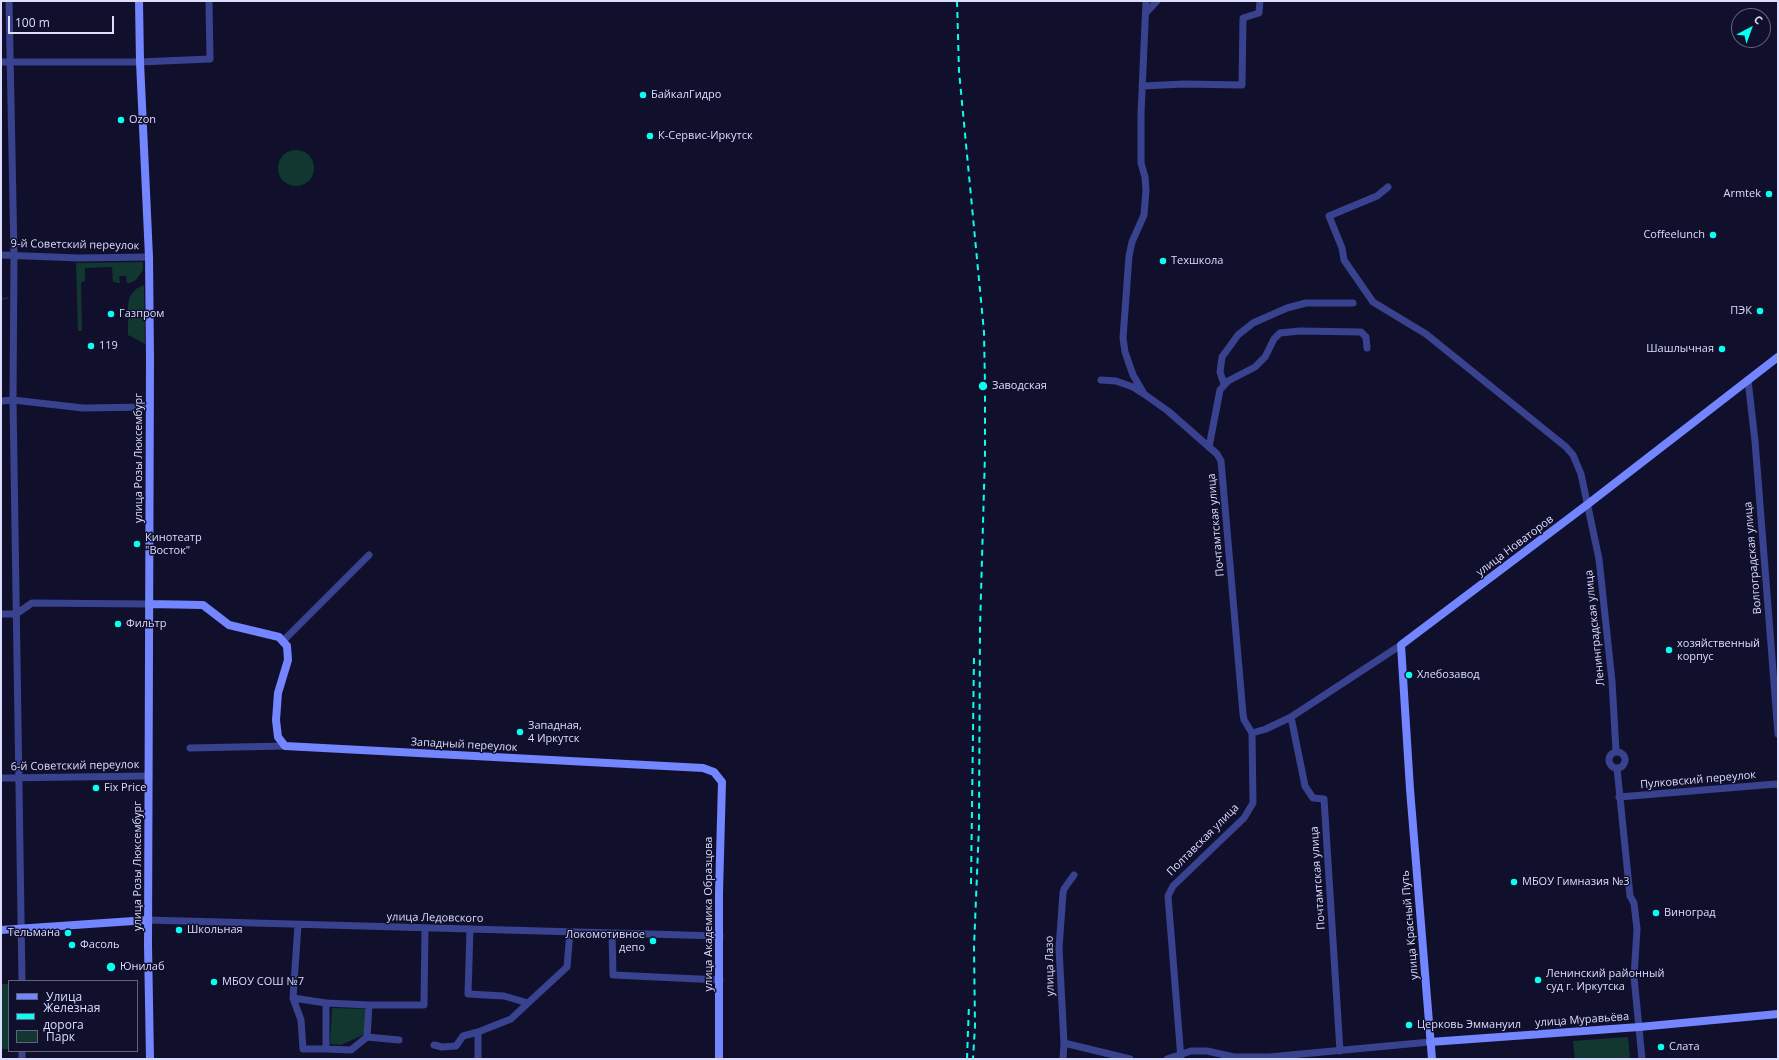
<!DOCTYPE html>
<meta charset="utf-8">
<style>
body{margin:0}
#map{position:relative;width:1779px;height:1060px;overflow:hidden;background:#10102d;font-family:"Open Sans",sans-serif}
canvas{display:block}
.frame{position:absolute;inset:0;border:2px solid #dcddff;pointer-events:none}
.legend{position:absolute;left:8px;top:980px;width:130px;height:72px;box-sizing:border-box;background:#10102d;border:1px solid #626281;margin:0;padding:5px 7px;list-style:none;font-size:12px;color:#dcddff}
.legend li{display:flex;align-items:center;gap:8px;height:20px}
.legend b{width:20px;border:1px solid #626281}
.north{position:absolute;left:1731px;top:8px;width:40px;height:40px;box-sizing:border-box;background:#10102d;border:1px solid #626281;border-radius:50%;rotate:41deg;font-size:11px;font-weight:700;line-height:16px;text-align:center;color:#dcddff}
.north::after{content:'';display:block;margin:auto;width:14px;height:18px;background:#08fff1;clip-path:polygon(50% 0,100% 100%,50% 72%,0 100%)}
.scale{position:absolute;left:8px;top:16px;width:106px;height:18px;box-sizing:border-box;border:2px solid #dcddff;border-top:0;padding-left:5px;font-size:12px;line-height:14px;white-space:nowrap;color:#dcddff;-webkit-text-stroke:3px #10102d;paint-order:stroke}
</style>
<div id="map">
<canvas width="1779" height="1060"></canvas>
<div class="frame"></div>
<ul class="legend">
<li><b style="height:5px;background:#7385ff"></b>Улица</li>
<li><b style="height:5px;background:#08fff1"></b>Железная дорога</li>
<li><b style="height:11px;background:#123730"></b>Парк</li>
</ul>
<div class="north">С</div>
<div class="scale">100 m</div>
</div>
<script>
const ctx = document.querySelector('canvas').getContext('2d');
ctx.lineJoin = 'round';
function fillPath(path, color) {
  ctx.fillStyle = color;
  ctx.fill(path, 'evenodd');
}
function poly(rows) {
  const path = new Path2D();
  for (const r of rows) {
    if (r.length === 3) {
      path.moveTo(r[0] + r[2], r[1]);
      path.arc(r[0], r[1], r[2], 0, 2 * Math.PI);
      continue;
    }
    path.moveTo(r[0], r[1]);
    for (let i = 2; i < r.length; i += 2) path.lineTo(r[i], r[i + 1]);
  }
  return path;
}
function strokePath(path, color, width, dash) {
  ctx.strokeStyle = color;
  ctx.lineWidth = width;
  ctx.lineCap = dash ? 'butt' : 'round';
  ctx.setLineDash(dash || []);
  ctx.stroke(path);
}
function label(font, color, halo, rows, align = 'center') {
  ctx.font = font + ' "Open Sans",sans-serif';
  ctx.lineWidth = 3;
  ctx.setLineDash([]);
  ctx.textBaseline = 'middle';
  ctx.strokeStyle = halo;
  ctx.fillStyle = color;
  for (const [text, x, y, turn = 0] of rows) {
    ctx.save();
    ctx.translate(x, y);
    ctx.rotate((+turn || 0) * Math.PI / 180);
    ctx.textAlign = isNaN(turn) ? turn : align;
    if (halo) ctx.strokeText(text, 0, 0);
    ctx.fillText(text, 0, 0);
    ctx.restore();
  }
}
const green = poly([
 [296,168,18],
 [143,262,143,270,136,280,130,283,127,283,126,276,119,276,120,283,113,282,112,267,85,268,85,281,81,282,82,331,78,331,76,263],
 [144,285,145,344,128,335,128,304,130,296,136,289],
 [1,984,9,984,9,1049,1,1049],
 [332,1008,365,1009,365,1034,341,1045,330,1044],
 [1628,1037,1630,1059,1575,1059,1573,1041]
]);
const stream = poly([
 [1,299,8,298]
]);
const street = poly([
 [9,1,14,255,13,400,22,981],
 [1146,13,1157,1],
 [1,62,140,62,210,59,209,1],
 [1143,86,1184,84,1242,85,1243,18,1259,13,1260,1],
 [1388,187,1377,196,1329,216,1342,248,1344,260,1373,302,1426,334,1566,447,1573,455,1581,474,1599,559,1612,681,1616,751],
 [1,255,79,258,149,257],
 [1101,380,1116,381,1133,387,1144,394,1168,411,1217,454,1221,461,1243,714,1244,720,1252,733],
 [1748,380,1755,441,1778,734],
 [1224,384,1220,372,1222,357,1238,335,1253,323,1287,308,1306,303,1353,303],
 [1143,392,1133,375,1125,352,1123,338,1129,256,1132,242,1144,215,1146,190,1145,177,1141,163,1141,114,1146,1],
 [1,401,13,400,83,408,150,407],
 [1209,447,1220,390,1228,381,1255,367,1265,357,1274,339,1280,333,1300,331,1361,332,1366,337,1367,348],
 [1,614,16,614,32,603,149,604],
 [283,641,369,555],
 [1291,717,1305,786,1313,798,1324,799,1340,1051],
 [1252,733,1266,729,1291,717,1401,645],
 [190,748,285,746],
 [1617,760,8],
 [1617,768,1630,896,1634,903,1637,929,1634,977,1642,1059],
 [1,778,149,776],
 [1619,797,1776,784,1778,785],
 [148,920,720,936],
 [470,929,468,994,504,996,528,1003,511,1019,478,1032],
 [612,933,613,975,720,980],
 [293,998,298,925],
 [528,1003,567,967,570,932],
 [367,1037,351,1050,326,1049,326,1003,369,1005],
 [399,1040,367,1037,369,1005,424,1005,425,928],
 [1064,1043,1130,1059],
 [434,1045,442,1047,456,1046,463,1036,478,1032,478,1059],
 [326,1049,303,1049,301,1020,293,998,326,1003],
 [22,1051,22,1059],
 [1063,1059,1064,1043,1059,948,1063,893,1064,889,1074,875],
 [1167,1059,1191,1051,1207,1051,1234,1057,1269,1057,1430,1042],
 [1181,1059,1168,896,1173,886,1244,818,1253,803,1252,733]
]);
const secondary = poly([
 [139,1,140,62,149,257,150,358,148,945,150,1059],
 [149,604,203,605,229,625,279,637,287,646,288,660,278,693,276,720,278,737,285,746,703,768,714,772,722,782,719,893,719,1059],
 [1,930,148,920],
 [1430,1042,1639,1027,1778,1014],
 [1432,1059,1410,789,1401,645,1588,504,1778,357]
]);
const rail = poly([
 [957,1,959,71,984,332,985,386,985,454,980,628,979,826,974,947,975,1026,973,1059],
 [971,884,974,656],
 [967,1059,969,1004]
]);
const markers = [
 [643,95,4,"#08fff1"],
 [121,120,4,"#08fff1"],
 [650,136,4,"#08fff1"],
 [1769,194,4,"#08fff1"],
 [1713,235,4,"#08fff1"],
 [1163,261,4,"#08fff1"],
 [1760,311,4,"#08fff1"],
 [111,314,4,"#08fff1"],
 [91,346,4,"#08fff1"],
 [1722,349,4,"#08fff1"],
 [983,386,5,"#08fff1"],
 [137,544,4,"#08fff1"],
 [118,624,4,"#08fff1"],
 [1669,650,4,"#08fff1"],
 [1409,675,4,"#08fff1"],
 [520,732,4,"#08fff1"],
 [96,788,4,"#08fff1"],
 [1514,882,4,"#08fff1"],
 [1656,913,4,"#08fff1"],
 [179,930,4,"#08fff1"],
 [68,933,4,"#08fff1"],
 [653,941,4,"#08fff1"],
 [72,945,4,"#08fff1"],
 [111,967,5,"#08fff1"],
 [1538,980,4,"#08fff1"],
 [214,982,4,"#08fff1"],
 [1409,1025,4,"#08fff1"],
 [1661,1047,4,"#08fff1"]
];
const poiNames = [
 ["БайкалГидро",651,95],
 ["Ozon",129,120],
 ["К-Сервис-Иркутск",658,136],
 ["Armtek",1761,194,"right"],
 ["Coffeelunch",1705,235,"right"],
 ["Техшкола",1171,261],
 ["ПЭК",1752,311,"right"],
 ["Газпром",119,314],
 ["119",99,346],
 ["Шашлычная",1714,349,"right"],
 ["Заводская",992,386],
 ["Кинотеатр",145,538],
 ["\"Восток\"",145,551],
 ["Фильтр",126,624],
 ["хозяйственный",1677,644],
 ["корпус",1677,657],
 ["Хлебозавод",1417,675],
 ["Западная,",528,726],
 ["4 Иркутск",528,739],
 ["Fix Price",104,788],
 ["МБОУ Гимназия №3",1522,882],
 ["Виноград",1664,913],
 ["Школьная",187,930],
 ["Тельмана",60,933,"right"],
 ["Локомотивное",645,935,"right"],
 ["депо",645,948,"right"],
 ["Фасоль",80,945],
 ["Юнилаб",120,967],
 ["Ленинский районный",1546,974],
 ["суд г. Иркутска",1546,987],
 ["МБОУ СОШ №7",222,982],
 ["Церковь Эммануил",1417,1025],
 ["Слата",1669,1047]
];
const streetNames = [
 ["9-й Советский переулок",75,245,1],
 ["улица Розы Люксембург",139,458,-90],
 ["Почтамтская улица",1216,525,-95],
 ["улица Новаторов",1515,546,-37],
 ["Волгоградская улица",1753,558,-95],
 ["Ленинградская улица",1595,628,-96],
 ["Западный переулок",464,745,3],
 ["6-й Советский переулок",75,766,-1],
 ["Пулковский переулок",1698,780,-5],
 ["Полтавская улица",1203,840,-45],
 ["улица Розы Люксембург",138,866,-90],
 ["Почтамтская улица",1318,878,-94],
 ["улица Академика Образцова",709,914,-90],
 ["улица Ледовского",435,918,1],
 ["улица Красный Путь",1410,925,-95],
 ["улица Лазо",1050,966,-91],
 ["улица Муравьёва",1582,1020,-4]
];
fillPath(green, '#123730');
strokePath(stream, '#082c4e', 2);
strokePath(street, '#38428e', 7);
strokePath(secondary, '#7385ff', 8);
strokePath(rail, '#08fff1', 2, [6, 5]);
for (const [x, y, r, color] of markers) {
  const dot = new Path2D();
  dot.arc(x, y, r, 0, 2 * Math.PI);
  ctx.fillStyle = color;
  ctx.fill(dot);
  strokePath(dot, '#10102d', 1.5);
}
label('11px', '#dcddff', '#10102d', poiNames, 'left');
label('11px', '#dcddff', '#10102d', streetNames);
</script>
